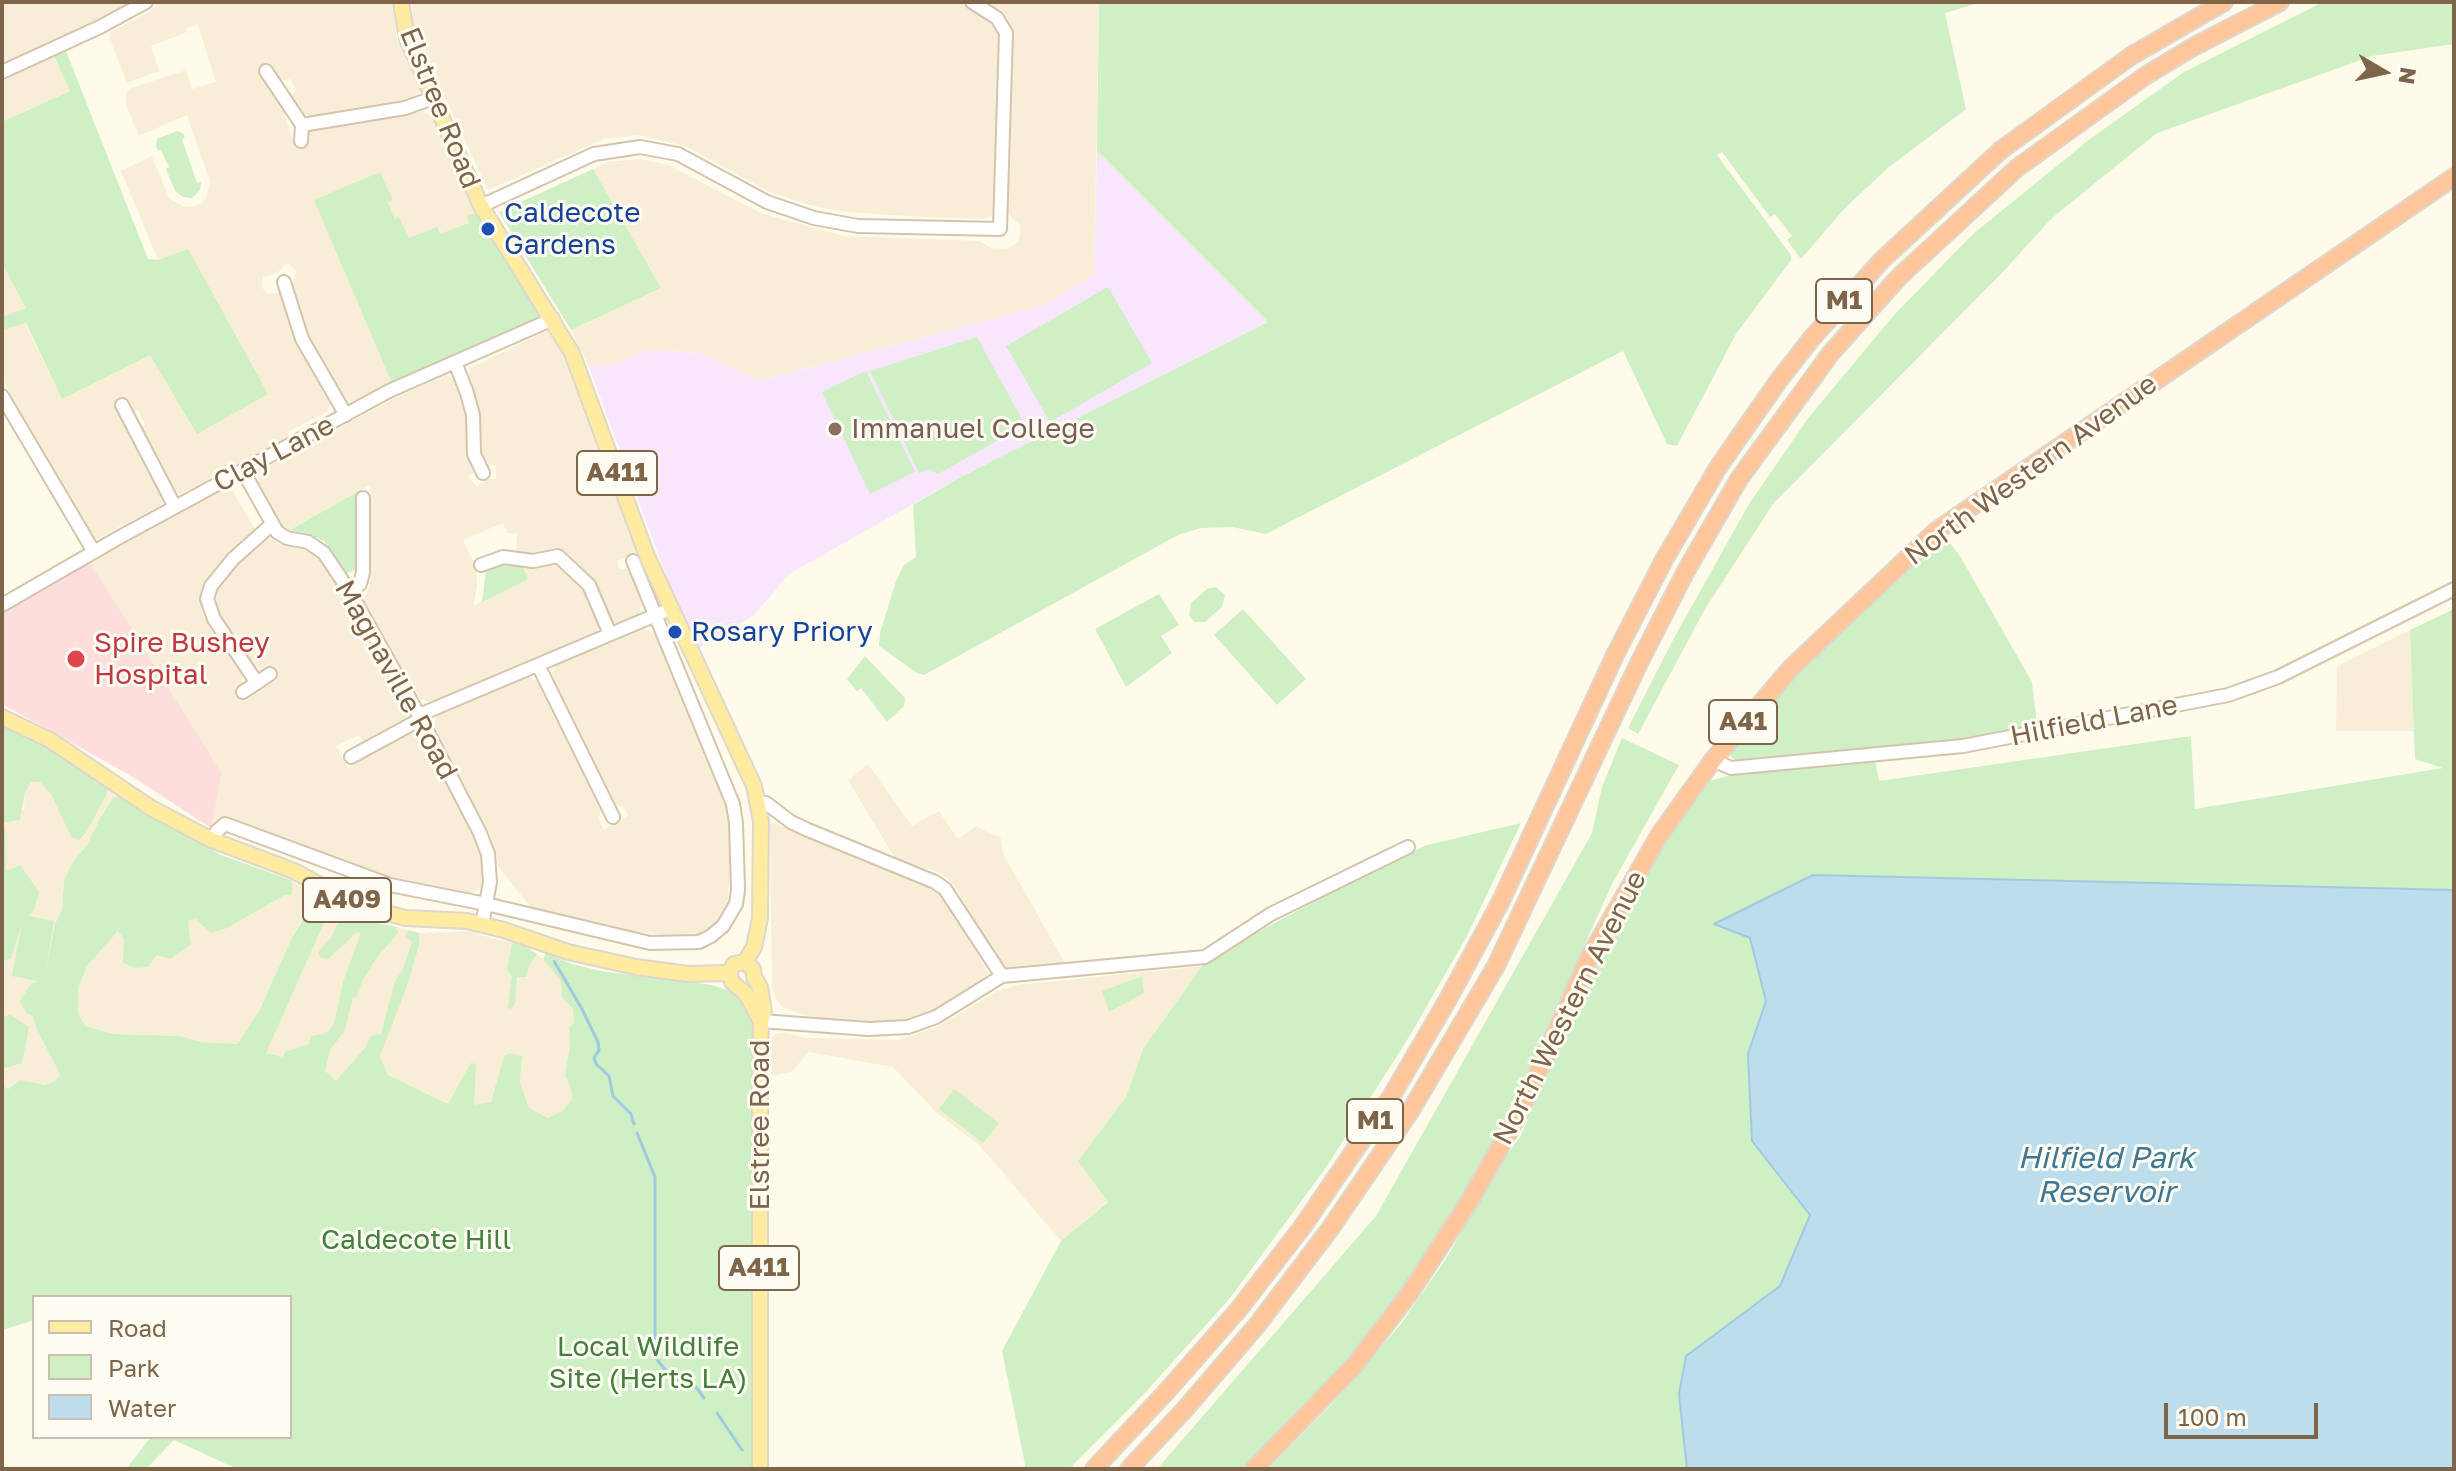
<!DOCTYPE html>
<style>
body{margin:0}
#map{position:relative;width:2456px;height:1471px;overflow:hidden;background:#fffaea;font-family:"Golos Text",sans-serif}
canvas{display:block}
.frame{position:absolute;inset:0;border:4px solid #7e6549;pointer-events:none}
.legend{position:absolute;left:32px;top:1295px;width:260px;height:144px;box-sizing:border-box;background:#fffcf3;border:2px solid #cbc0af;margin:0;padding:10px 14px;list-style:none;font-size:24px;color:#7e6549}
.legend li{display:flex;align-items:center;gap:16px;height:40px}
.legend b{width:40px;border:2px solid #cbc0af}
.north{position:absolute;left:2344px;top:32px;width:80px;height:80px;-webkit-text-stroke:6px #fffcf3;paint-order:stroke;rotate:99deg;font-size:22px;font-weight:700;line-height:32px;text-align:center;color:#7e6549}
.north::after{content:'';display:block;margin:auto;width:28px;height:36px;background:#7e6549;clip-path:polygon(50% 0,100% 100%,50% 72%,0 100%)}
.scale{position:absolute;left:2164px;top:1403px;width:154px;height:36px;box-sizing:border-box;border:4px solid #7e6549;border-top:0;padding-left:10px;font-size:24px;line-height:28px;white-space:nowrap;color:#7e6549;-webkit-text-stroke:6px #fffcf3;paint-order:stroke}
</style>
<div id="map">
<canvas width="2456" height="1471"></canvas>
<div class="frame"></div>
<ul class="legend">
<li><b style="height:10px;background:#ffeca1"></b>Road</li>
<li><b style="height:22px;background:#cfefc5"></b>Park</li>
<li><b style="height:22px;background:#bbddec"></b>Water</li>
</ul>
<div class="north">N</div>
<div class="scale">100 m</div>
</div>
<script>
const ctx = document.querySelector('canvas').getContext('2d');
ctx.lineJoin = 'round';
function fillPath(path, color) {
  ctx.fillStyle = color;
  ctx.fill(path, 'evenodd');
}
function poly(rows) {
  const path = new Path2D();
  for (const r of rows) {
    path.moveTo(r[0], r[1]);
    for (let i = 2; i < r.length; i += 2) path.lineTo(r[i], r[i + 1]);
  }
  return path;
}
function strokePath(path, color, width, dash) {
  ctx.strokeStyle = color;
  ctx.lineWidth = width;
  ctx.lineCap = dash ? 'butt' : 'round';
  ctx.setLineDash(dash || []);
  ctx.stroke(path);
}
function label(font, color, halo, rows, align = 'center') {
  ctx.font = font + ' "Golos Text",sans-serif';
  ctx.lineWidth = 6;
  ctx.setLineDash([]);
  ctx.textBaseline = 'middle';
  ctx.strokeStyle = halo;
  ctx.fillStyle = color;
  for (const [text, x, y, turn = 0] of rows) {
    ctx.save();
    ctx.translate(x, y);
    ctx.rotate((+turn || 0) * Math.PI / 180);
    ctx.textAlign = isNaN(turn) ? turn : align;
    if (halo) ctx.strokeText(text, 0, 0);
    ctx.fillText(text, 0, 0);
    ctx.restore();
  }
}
const residential = poly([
 [2,2,136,2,5,65,2,64],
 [158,2,392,2,397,40,420,90,414,98,308,116,297,110,291,95,296,90,290,79,280,81,270,67,259,72,283,111,295,145,306,143,306,136,312,130,422,111,434,116,476,213,543,317,412,373,359,401,349,401,343,396,307,338,292,286,297,271,289,264,284,265,277,274,263,277,261,286,267,294,280,293,300,350,321,381,331,401,328,411,288,432,289,437,181,494,172,490,140,428,145,425,138,409,131,412,116,406,164,501,160,506,96,539,21,418,2,377,2,330,25,323,62,399,150,355,188,249,158,260,121,171,152,156,169,198,184,207,196,206,202,203,206,198,210,182,187,115,139,136,126,105,126,93,131,88,186,70,192,89,216,82,198,25,186,28,187,32,151,46,159,71,127,83,109,37,111,32,151,11],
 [412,2,959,2,994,25,999,35,993,215,985,219,925,217,844,212,809,205,770,192,685,146,637,135,604,139,488,190,424,53,413,24],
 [985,2,1099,2,1094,275,1044,305,759,381,701,353,650,350,617,363,589,367,571,330,661,288,593,169,607,162,640,159,668,165,763,214,844,236,979,241,991,248,1006,249,1017,243,1020,236,1020,224,1007,213,1013,34,1007,18],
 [54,56,70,91,2,122,2,78],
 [2,263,27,308,2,317],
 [550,329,578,387,637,552,617,561,619,569,629,569,631,571,644,601,638,615,618,623,613,623,590,580,578,563,565,554,557,552,535,557,516,553,517,534,507,533,503,523,463,540,476,568,477,587,473,606,527,579,524,568,555,560,583,587,599,627,597,632,430,702,418,698,364,601,370,585,367,508,371,500,370,485,290,530,282,526,257,482,260,471,397,397,447,375,454,379,462,395,467,415,468,455,473,472,468,477,477,487,487,479,496,479,496,466,487,463,482,456,480,413,469,377,470,368],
 [230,486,255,529,241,541,204,586,201,602,202,614,208,625,243,674,242,683,236,687,245,701,277,680,268,665,261,669,254,666,217,610,216,592,244,556,264,539,268,537,278,543,311,552,318,558,350,607,408,713,404,721,364,744,359,735,336,746,348,768,409,731,424,739,477,843,484,865,481,886,469,895,410,884,367,871,230,819,220,821,211,828,222,773,90,562],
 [643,629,658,634,723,792,731,826,728,903,716,923,691,938,603,928,533,910,499,868,490,834,433,727,437,714,526,676,539,682,602,812,598,818,604,830,628,816,623,806,614,806,551,676,556,664],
 [2410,630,2414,731,2336,731,2337,666],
 [868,764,912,826,939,811,958,839,976,826,1001,838,1003,853,1067,967,1004,973,956,888,947,878,935,871,896,860,848,780],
 [31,782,41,782,51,794,71,837,87,831,107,794,108,784,120,796,113,798,101,815,87,845,74,860,64,880,62,910,55,924,45,980,33,1016,36,1028,60,1074,55,1081,45,1085,20,1080,7,1089,2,1085,2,1069,6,1069,11,1015,2,1016,2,962,16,896,2,869,2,823,5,824,24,809,25,793],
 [774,823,932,887,943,895,989,974,929,1015,911,1021,889,1023,838,1020,804,1015,782,1007,775,997,772,986,770,824],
 [291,880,333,904,347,917,361,922,382,923,419,933,474,931,480,935,524,945,543,959,561,981,562,998,573,1009,574,1022,569,1028,570,1046,565,1075,571,1088,572,1099,562,1111,548,1118,529,1108,520,1082,522,1057,504,1056,491,1103,457,1109,388,1075,380,1056,348,1069,336,1082,324,1071,329,1050,283,1057,265,1053,329,913,312,904,306,911,291,940,260,1009,238,1044,202,1042,180,1036,114,1034,85,1026,78,1013,78,989,87,966,118,930,124,939,156,955,187,921,196,919,227,928,285,895,291,895,293,888],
 [1202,966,1143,1049,1126,1097,1078,1161,1108,1201,1061,1241,980,1146,937,1113,893,1067,808,1052,792,1072,771,1076,771,1039,775,1034,783,1033,808,1038,898,1040,935,1028,998,991,1018,985]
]);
const education = poly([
 [1097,151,1268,322,963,476,789,574,754,615,699,648,672,591,589,367,617,363,650,350,701,353,760,381,1044,305,1094,275]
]);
const medical = poly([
 [90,562,222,773,211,828,133,777,2,704,2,613]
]);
const green = poly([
 [1099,2,1982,2,1945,13,1966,109,1889,167,1845,208,1801,259,1787,240,1792,236,1775,214,1770,217,1722,152,1717,155,1791,255,1791,260,1736,334,1677,446,1667,444,1623,351,1266,534,1232,527,1201,528,1178,535,924,675,917,673,879,646,880,633,896,581,904,565,916,557,913,505,963,476,1268,322,1097,151],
 [2323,2,2454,2,2454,44,2372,56,2157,133,2052,218,2001,274,1773,504,1705,609,1638,734,1628,728,1674,638,1749,504,1809,417,1894,315,1973,234,2090,139,2184,72],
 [66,51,148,259,158,260,188,249,268,394,197,434,150,355,62,399,26,323,2,330,2,317,26,308,2,263,2,122,70,91,54,56],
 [177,131,183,133,185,137,182,139,197,183,201,182,200,190,192,198,183,197,175,191,166,169,169,167,161,150,158,150,156,146,157,139],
 [593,169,661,288,571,330,499,212],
 [380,172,393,200,388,202,394,218,399,217,409,238,437,227,440,234,469,223,467,216,476,213,543,317,392,383,314,200],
 [1108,287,1152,363,1050,422,1006,346],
 [977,337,1025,425,938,474,929,469,919,473,870,371],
 [866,371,915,472,870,494,822,392],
 [359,491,359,568,347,573,324,541,305,533,290,530],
 [1947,539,1960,556,2032,682,2037,726,1961,742,1746,761,1737,761,1730,756,1733,743,1822,644,1906,569],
 [504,560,521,563,528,579,482,602,486,571],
 [1216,587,1225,595,1222,607,1205,622,1194,622,1189,615,1191,603,1207,589],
 [1159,594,1179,625,1161,636,1172,653,1126,687,1095,629],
 [1243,609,1306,679,1277,705,1214,635],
 [2454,609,2454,1469,1268,1469,1333,1403,1400,1325,1446,1259,1500,1164,1520,1137,1534,1106,1539,1085,1592,969,1627,902,1678,821,1706,782,1735,774,1875,759,1879,781,2191,736,2195,809,2443,768,2415,759,2410,630],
 [865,656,905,698,904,706,887,722,861,688,857,691,847,679],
 [2,721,27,733,108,784,107,794,87,831,79,840,71,837,51,794,40,782,31,782,25,793,20,820,2,823],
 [1622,738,1679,765,1612,884,1538,1049,1475,1181,1384,1320,1325,1389,1247,1469,1157,1469,1376,1216,1592,833,1602,787],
 [120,796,221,855,291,880,293,888,291,895,285,895,227,928,211,933,196,919,188,921,191,944,171,959,156,955,148,967,136,968,123,963,124,939,118,931,87,966,78,989,78,1013,85,1026,114,1034,180,1036,202,1042,238,1044,260,1009,291,940,312,904,329,912,266,1053,283,1057,285,1052,309,1044,311,1036,327,1033,334,1023,344,979,361,933,357,932,328,959,321,958,318,952,331,938,337,925,347,917,396,927,398,933,377,957,362,981,359,992,356,998,353,997,345,1030,330,1050,325,1071,336,1081,365,1048,371,1036,381,1034,395,981,403,969,412,942,405,936,409,930,419,933,419,945,407,986,380,1056,388,1075,448,1104,471,1063,476,1064,474,1105,491,1102,504,1056,510,1053,522,1056,520,1082,529,1108,548,1118,562,1111,572,1099,571,1088,565,1075,570,1046,569,1028,574,1022,573,1009,562,998,561,981,543,959,546,953,572,964,601,971,712,985,731,991,747,1005,755,1025,756,1469,237,1469,174,1440,146,1469,126,1469,151,1437,290,1437,290,1297,34,1297,34,1320,2,1330,2,1085,8,1089,20,1080,45,1085,55,1081,60,1074,36,1028,33,1016,26,1013,20,1001,30,985,38,981,12,976,22,924,11,958,2,962,2,828,5,828,6,871,20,865,39,892,34,910,28,916,54,921,44,980,55,924,62,910,64,880,74,860,87,845,101,816,113,798],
 [1521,823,1467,936,1409,1037,1325,1169,1230,1298,1144,1394,1069,1469,1026,1469,1002,1351,1061,1241,1108,1202,1078,1161,1126,1097,1143,1049,1202,966,1245,939,1366,874,1427,845],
 [512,943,524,945,537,954,529,965,526,977,517,977,515,1003,511,1009,508,1008,512,976,507,970],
 [1142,976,1144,993,1109,1012,1102,991],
 [11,1015,29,1027,22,1063,2,1069,2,1016],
 [954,1089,999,1123,983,1143,939,1109]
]);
const water = poly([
 [1813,875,2454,890,2454,1469,1687,1469,1679,1394,1686,1356,1780,1286,1810,1215,1752,1141,1748,1054,1766,1001,1750,938,1714,924,1813,875]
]);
const stream = poly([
 [554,961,582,1009,598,1042,599,1050,594,1058,596,1064,609,1076,613,1096,631,1114,634,1124],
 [637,1133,655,1177,655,1357,666,1371,684,1385,696,1387,704,1398],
 [717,1413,742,1450]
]);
const minor = poly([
 [266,71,302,125,301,141],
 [2,72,100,27,146,2],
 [302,125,405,108,433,98],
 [481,206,594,154,640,147,678,154,767,202,814,218,858,226,1000,229,1006,33,997,18,972,2],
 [284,282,302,339,346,415],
 [455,362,467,393,473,415,474,454,483,473],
 [2,396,94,552],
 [122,405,175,507],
 [243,471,277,532,287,538,308,542,324,553,350,592,421,719,480,833,488,854,490,882,482,925],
 [481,565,503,557,533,561,558,556,589,585,610,634],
 [350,592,360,584,363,572,363,498],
 [2,605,118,538,389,391,553,319],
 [538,665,613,817],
 [257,683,214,619,207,599,211,586,233,559,271,525],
 [243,692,270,674],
 [419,715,663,612],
 [351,757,421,719],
 [1713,760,1731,768,1963,746,2228,695,2278,677,2454,589],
 [759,803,766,803,791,822,808,830,935,882,945,889,1002,976],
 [212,840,217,831,225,824,390,885,486,904,650,943,699,942,711,936,723,926,736,904,738,890,736,823,733,804,633,561],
 [761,1021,869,1029,908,1027,936,1017,1002,976,1205,957,1271,914,1408,847]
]);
const major = poly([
 [401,2,407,39,481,206,572,353,647,556,754,786,761,821,760,918,754,947,745,962,734,964,729,973,732,982,746,994,761,1021],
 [2,717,50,740,151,808,212,840,294,871,359,906,406,918,467,921,504,930,568,952,636,967,688,974,729,973],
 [745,962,753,969,754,977,760,987,764,1011,761,1021,760,1067,760,1469]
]);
const highway = poly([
 [1094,1469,1167,1391,1239,1309,1303,1226,1391,1097,1447,1001,1500,903,1616,653,1665,558,1719,466,1779,380,1812,338,1882,260,2001,150,2131,56,2224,2],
 [1129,1469,1186,1408,1258,1324,1330,1229,1411,1110,1496,966,1639,663,1686,571,1739,479,1831,353,1899,277,2017,168,2145,76,2193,47,2280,2],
 [1254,1469,1354,1366,1409,1294,1469,1202,1520,1112,1590,956,1660,834,1713,760,1791,668,1936,531,2454,177]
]);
const markers = [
 [488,229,8,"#1a4fb4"],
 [835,429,8,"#8d6e63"],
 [675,632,8,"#1a4fb4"],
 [76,659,10,"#e0444e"]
];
const shields = [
 [1844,301,56],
 [617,473,80],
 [1743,722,68],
 [347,900,88],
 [1375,1121,56],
 [759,1268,80]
];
const shieldNames = [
 ["M1",1844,301],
 ["A411",617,473],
 ["A41",1743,722],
 ["A409",347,900],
 ["M1",1375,1121],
 ["A411",759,1268]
];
const streetNames = [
 ["Elstree Road",440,108,68],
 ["Clay Lane",274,454,-28],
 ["North Western Avenue",2031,470,-36],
 ["Magnaville Road",396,680,61],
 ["Hilfield Lane",2094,721,-11],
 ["North Western Avenue",1570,1008,-63],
 ["Elstree Road",760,1125,-90]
];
const transitNames = [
 ["Caldecote",504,213],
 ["Gardens",504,245],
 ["Rosary Priory",691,632]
];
const educationNames = [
 ["Immanuel College",851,429]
];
const healthNames = [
 ["Spire Bushey",94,643],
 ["Hospital",94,675]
];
const parkNames = [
 ["Caldecote Hill",416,1240],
 ["Local Wildlife",648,1347],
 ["Site (Herts LA)",648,1379]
];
const waterNames = [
 ["Hilfield Park",2106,1158],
 ["Reservoir",2106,1192]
];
fillPath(residential, '#f8eed7');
fillPath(education, '#f7e6fc');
fillPath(medical, '#fededc');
fillPath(green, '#cfefc5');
fillPath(water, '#bbddec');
strokePath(water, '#a0cbdf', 2);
strokePath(stream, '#a0cbdf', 3);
strokePath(minor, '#d4c4ad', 16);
strokePath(major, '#ddd7d0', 18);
strokePath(highway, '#ddd7d0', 20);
strokePath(minor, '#fff', 12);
strokePath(major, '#ffeca1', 14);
strokePath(highway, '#ffc69b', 16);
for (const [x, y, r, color] of markers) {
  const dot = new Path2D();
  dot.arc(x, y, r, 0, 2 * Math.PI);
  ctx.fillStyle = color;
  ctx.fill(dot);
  strokePath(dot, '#fffcf3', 3);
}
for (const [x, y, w] of shields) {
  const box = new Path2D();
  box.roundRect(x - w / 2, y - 22, w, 44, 6);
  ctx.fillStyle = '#fffcf3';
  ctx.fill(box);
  strokePath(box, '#7e6549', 2);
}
label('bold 26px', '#7e6549', null, shieldNames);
label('28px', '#7e6549', '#fffcf3', streetNames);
label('28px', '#164399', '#fffcf3', transitNames, 'left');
label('28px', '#785e54', '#fffcf3', educationNames, 'left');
label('28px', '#be3a42', '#fffcf3', healthNames, 'left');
label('28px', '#447f3c', '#fffcf3', parkNames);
label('italic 30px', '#3f7794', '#fffcf3', waterNames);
</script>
